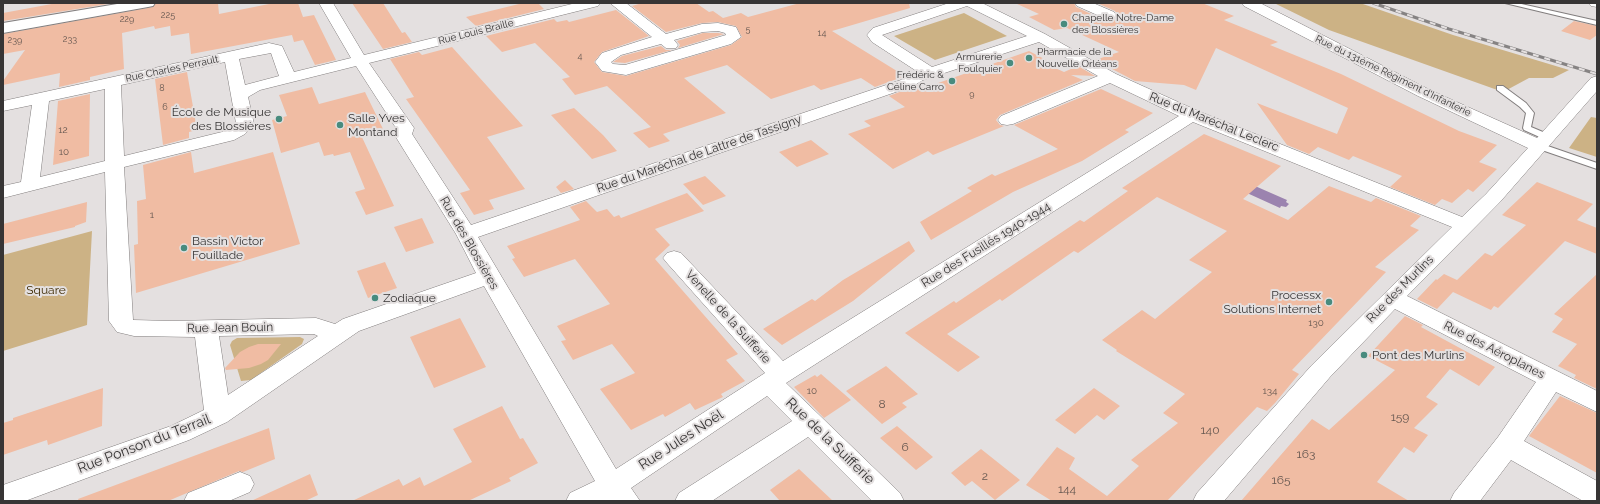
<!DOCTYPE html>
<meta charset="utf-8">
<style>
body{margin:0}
#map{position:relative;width:1600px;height:504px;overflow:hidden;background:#e4e0e0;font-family:Raleway,sans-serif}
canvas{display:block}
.frame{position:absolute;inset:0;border:4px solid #373535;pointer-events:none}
</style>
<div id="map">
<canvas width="1600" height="504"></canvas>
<div class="frame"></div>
</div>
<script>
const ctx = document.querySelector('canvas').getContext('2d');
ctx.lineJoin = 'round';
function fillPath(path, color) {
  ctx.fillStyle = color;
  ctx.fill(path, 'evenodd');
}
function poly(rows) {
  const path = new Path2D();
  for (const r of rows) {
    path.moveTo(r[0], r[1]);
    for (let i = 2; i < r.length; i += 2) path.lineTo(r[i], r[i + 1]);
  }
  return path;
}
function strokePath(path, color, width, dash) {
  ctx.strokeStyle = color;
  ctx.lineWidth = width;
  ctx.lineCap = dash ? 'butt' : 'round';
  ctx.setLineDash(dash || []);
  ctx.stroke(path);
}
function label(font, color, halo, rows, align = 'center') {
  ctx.font = font + ' Raleway,sans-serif';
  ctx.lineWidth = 4;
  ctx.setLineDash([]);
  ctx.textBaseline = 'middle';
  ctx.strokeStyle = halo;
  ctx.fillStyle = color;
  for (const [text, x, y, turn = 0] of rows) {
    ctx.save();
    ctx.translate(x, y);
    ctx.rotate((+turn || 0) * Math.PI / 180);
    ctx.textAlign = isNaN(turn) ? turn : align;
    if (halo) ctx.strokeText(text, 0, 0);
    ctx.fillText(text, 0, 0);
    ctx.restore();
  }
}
const green = poly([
 [1274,3,1360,3,1453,35,1569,70,1553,78,1529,78,1503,92,1329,30],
 [964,13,1007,36,935,60,894,36],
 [1591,117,1597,118,1597,157,1569,148],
 [92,231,87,325,3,351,3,255],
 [300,337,304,339,302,344,251,380,241,381,230,345,232,341,237,338]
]);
const water = poly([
 [1255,186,1287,200,1286,202,1289,204,1286,207,1281,206,1280,208,1247,193]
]);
const building = poly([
 [57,3,114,3,3,21,3,13],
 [156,3,218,3,219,14,274,3,298,3,303,17,314,15,336,60,315,65,303,40,294,42,292,35,191,54,189,33,171,36,170,26,155,29,154,26,122,33,124,69,90,77,90,80,59,87,60,73,3,85,3,81,25,50,3,54,3,34,153,7],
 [352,3,383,3,402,33,405,32,412,42,383,49],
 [523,3,538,3,544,9,476,26,466,17],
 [642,3,696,3,709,12,713,11,723,18,741,13,748,17,800,3,909,3,910,8,832,31,905,76,875,87,861,78,821,90,814,85,771,99,727,65,684,78,726,113,663,134,670,141,649,148,633,133,651,127,607,86,575,95,562,79,570,77,535,43,502,52,486,36,554,19,557,22,567,20,569,22,616,10,649,36,602,52,594,62,602,72,626,76,731,45,742,37,736,26,718,22,702,23,666,32,632,6],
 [1015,3,1074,3,1076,7,1104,20,1114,20,1117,14,1115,11,1097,3,1202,3,1234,16,1224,20,1278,42,1270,45,1341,74,1459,131,1497,145,1479,162,1497,169,1473,192,1468,189,1452,203,1442,199,1435,205,1390,187,1402,176,1353,156,1349,160,1318,147,1309,154,1287,145,1257,103,1337,134,1348,108,1216,48,1196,90,1184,85,1135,81,1095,60,1119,52,1067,28,1054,30,1029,17,1039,14],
 [1574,21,1597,26,1597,35,1590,40,1561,31],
 [703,33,718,33,724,34,678,48,680,45,677,41],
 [661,46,666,50,672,50,625,63,613,62,622,56],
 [452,47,523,126,487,137,525,189,489,200,494,209,474,215,460,193,470,190,406,99,414,97,390,59,419,52,422,55],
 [1029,51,1054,64,1053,67,1064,72,1078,66,1095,76,1071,75,1083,80,1000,115,996,120,1000,125,1004,126,933,155,928,151,893,169,848,134,871,126,864,121,905,107,889,96,918,85,924,88],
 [187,72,197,130,189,132,189,138,163,145,155,79],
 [312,87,319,104,365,92,383,129,361,135,394,206,366,215,355,192,365,189,350,152,334,156,333,154,324,156,319,142,281,153,272,120,287,116,279,95],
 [1101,89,1153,113,1125,130,1129,132,1082,161,1013,192,931,240,920,222,972,191,967,188,992,174,995,176,1058,149,1014,125],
 [90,94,89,156,53,165,58,101],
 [574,108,603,135,617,151,592,159,551,115],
 [1204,134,1281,166,1243,199,1288,220,1329,186,1371,202,1376,198,1421,216,1410,226,1419,230,1375,267,1386,272,1292,370,1299,374,1275,403,1267,411,1257,407,1167,501,1052,501,1026,485,1057,447,1075,458,1069,469,1107,496,1139,466,1131,460,1178,423,1163,413,1185,394,1116,351,1117,350,1102,340,1142,310,1155,319,1212,272,1189,260,1227,231,1157,197,1078,253,1074,251,1002,301,1000,299,947,334,980,357,958,372,905,333,954,301,956,303,1080,220,1084,222,1128,191,1122,188],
 [811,140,829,154,797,167,779,152],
 [191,152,194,173,273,152,300,244,136,293,134,245,138,244,137,201,146,199,143,165],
 [705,176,726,196,703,205,683,184],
 [565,180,574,189,561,193,556,187],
 [1537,182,1593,204,1577,220,1597,228,1597,254,1565,241,1498,308,1494,306,1491,310,1453,292,1437,309,1417,299,1436,279,1437,280,1444,274,1457,280,1485,253,1492,256,1526,225,1502,215],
 [687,193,704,211,655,229,670,245,655,259,738,354,726,360,745,381,721,394,723,397,695,410,690,403,665,417,663,414,631,430,600,389,635,373,612,344,573,360,561,341,566,340,557,326,610,304,575,259,524,277,512,259,515,258,507,246,580,220,570,207,586,201,597,212,607,209,614,217,619,215,621,218],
 [87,202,86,222,75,226,75,227,3,244,3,224],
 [422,218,434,243,406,252,394,227],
 [909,241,915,251,853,301,782,345,763,329,812,299,815,301,843,280],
 [385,262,397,288,368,298,357,271],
 [1597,274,1597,389,1574,378,1576,375,1558,366,1577,344,1552,332,1563,319,1554,314],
 [1405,316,1423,325,1421,327,1495,367,1479,386,1450,369,1426,397,1438,404,1414,428,1428,435,1414,453,1404,447,1377,482,1409,501,1241,501,1312,419,1329,430,1395,370,1368,356],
 [460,318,486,367,434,388,410,337],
 [258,344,281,344,268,360,261,364,249,368,226,370,225,368,240,352,249,347],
 [886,366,918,394,902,403,907,407,882,424,846,391],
 [821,374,851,400,824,418,794,387,815,375,817,377],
 [103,388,102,426,48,445,47,440,3,455,3,423,13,420,13,418],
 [1094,388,1120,406,1104,420,1097,415,1075,434,1055,420],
 [1560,396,1597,413,1597,473,1529,436],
 [502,406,520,439,523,438,538,463,509,478,511,481,468,501,352,501,399,479,403,486,420,477,424,486,472,462,453,429],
 [897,426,933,457,916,470,880,438],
 [269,428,275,459,243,472,239,471,168,501,79,501,78,499],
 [981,449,1020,480,995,500,972,481,965,486,951,473],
 [799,469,833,501,780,501,770,490],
 [310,474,318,495,305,501,251,501]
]);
const lane = poly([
 [1505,3,1517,3,1597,21,1597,25,1505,3],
 [1497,86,1503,86,1526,103,1534,113,1531,127,1550,135,1550,139,1544,139,1524,130,1523,128,1526,113,1520,107,1497,90,1497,86],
 [1539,143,1597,163,1597,169,1536,148,1536,144,1539,143]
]);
const street = poly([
 [319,3,333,3,364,55,576,3,600,3,598,6,369,63,414,128,412,134,471,225,901,80,918,72,872,42,867,35,873,28,949,3,982,3,1045,34,1116,74,1198,111,1462,217,1486,194,1528,148,1418,96,1244,6,1242,3,1260,3,1430,90,1537,138,1591,78,1597,76,1597,91,1500,202,1407,296,1597,391,1597,412,1556,392,1524,441,1597,481,1597,501,1583,501,1511,460,1480,501,1450,501,1454,493,1498,437,1536,382,1395,309,1330,377,1224,501,1193,501,1197,493,1312,365,1452,227,1193,122,786,383,900,493,904,501,872,501,808,437,712,501,675,501,679,493,792,421,767,396,631,488,640,501,566,501,570,493,595,481,484,286,359,331,227,422,189,440,25,501,3,501,3,485,171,426,204,410,195,337,134,336,117,332,109,321,105,172,3,198,3,186,21,182,32,105,3,111,3,101,269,43,282,46,294,72,351,58,319,3],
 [967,6,1027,36,932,67,882,35,967,6],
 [1039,42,1098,76,1001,116,998,120,1001,124,1007,125,1013,124,1110,83,1179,116,783,361,681,253,674,251,667,253,663,258,667,263,765,373,616,469,478,237,913,86,923,80,1039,42],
 [271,53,279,76,245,85,239,59,271,53],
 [225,62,236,123,233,126,222,132,124,156,121,85,225,62],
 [356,66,396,128,394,134,456,234,476,273,343,319,335,324,316,318,171,321,133,320,124,167,234,140,245,134,254,124,248,97,260,90,356,66],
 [105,89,105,161,40,177,49,101,105,89],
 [314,334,318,336,228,395,219,336,314,334],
 [610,3,626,3,666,34,702,24,718,23,736,27,741,37,731,44,626,75,602,71,595,62,602,53,652,37,610,3],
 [718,31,725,33,726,35,625,65,613,64,611,62,621,55,661,44,666,48,676,48,678,45,674,40,703,32,718,31],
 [1075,3,1093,3,1114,12,1116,15,1114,18,1104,18,1077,6,1075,3],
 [1589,3,1597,3,1597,7,1591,6,1589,3],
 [240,472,250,476,254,484,250,492,229,501,184,501,188,493,240,472]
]);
const secondary = poly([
 [123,3,155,3,153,6,148,7,3,33,3,23,123,3]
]);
const rail = poly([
 [1373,3,1449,29,1597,74]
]);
const markers = [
 [1064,24,4,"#488b7e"],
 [1029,58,4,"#488b7e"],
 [1010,63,4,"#488b7e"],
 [952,81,4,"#488b7e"],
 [279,119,4,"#488b7e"],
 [340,125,4,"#488b7e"],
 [184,248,4,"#488b7e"],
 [375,298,4,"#488b7e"],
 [1329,302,4,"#488b7e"],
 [1364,355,4,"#488b7e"]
];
const farNumbernames = [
 ["225",168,15],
 ["229",127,19],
 ["5",748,29],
 ["14",822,33],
 ["233",70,39],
 ["239",15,40],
 ["4",580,56],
 ["8",162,88],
 ["9",972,94],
 ["6",165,107]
];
const farPoinames = [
 ["Chapelle Notre-Dame",1072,18],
 ["des Blossières",1072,30],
 ["Pharmacie de la",1037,52],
 ["Nouvelle Orléans",1037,64],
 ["Armurerie",1002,57,"right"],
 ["Foulquier",1002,69,"right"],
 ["Frédéric &",944,75,"right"],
 ["Céline Carro",944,87,"right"]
];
const farStreetnames = [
 ["Rue Louis Braille",476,32,-14],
 ["Rue Charles Perrault",172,69,-12],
 ["Rue du 131ème Régiment d'Infanterie",1393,76,26]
];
const numberNames = [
 ["12",63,130],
 ["10",64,152],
 ["1",152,215],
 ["130",1316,323],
 ["10",812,391],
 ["134",1270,391]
];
const poiNames = [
 ["École de Musique",271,112,"right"],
 ["des Blossières",271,126,"right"],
 ["Salle Yves",348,118],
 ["Montand",348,132],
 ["Bassin Victor",192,241],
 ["Fouillade",192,255],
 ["Processx",1321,295,"right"],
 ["Solutions Internet",1321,309,"right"],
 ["Zodiaque",383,298],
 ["Pont des Murlins",1372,355]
];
const streetNames = [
 ["Rue du Maréchal Leclerc",1214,122,22],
 ["Rue du Maréchal de Lattre de Tassigny",699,154,-19],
 ["Rue des Blossières",469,243,60],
 ["Rue des Fusillés 1940-1944",986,245,-32],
 ["Rue des Murlins",1400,289,-45],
 ["Venelle de la Suifferie",728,317,48],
 ["Rue Jean Bouin",230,328,-1],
 ["Rue des Aéroplanes",1494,350,27]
];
const parkNames = [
 ["Square",46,290]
];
const nearNumbernames = [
 ["8",882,404],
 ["159",1400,417],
 ["140",1210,430],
 ["6",905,447],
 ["163",1306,454],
 ["2",985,476],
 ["165",1281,480],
 ["144",1067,489]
];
const nearStreetnames = [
 ["Rue Jules Noël",681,440,-33],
 ["Rue de la Suifferie",830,441,44],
 ["Rue Ponson du Terrail",144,444,-21]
];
fillPath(green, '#ccb285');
fillPath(water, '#9b83af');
fillPath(building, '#f0bca3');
strokePath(lane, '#827e7e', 2);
strokePath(street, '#827e7e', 1);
strokePath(secondary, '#827e7e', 2);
fillPath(lane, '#fff');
fillPath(street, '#fff');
fillPath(secondary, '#fff');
strokePath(rail, '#868383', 3);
strokePath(rail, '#e4e0e0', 2, [6]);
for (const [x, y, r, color] of markers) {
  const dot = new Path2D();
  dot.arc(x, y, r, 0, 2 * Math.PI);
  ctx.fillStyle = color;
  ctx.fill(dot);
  strokePath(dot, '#e4e0e0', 1.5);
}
label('9px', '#655750', null, farNumbernames);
label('10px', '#373535', '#e4e0e0', farPoinames, 'left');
label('10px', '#373535', '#e4e0e0', farStreetnames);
label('10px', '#655750', null, numberNames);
label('12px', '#373535', '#e4e0e0', poiNames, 'left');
label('12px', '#373535', '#e4e0e0', streetNames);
label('12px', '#3d2a02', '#e4e0e0', parkNames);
label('12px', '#655750', null, nearNumbernames);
label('14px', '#373535', '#e4e0e0', nearStreetnames);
</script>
